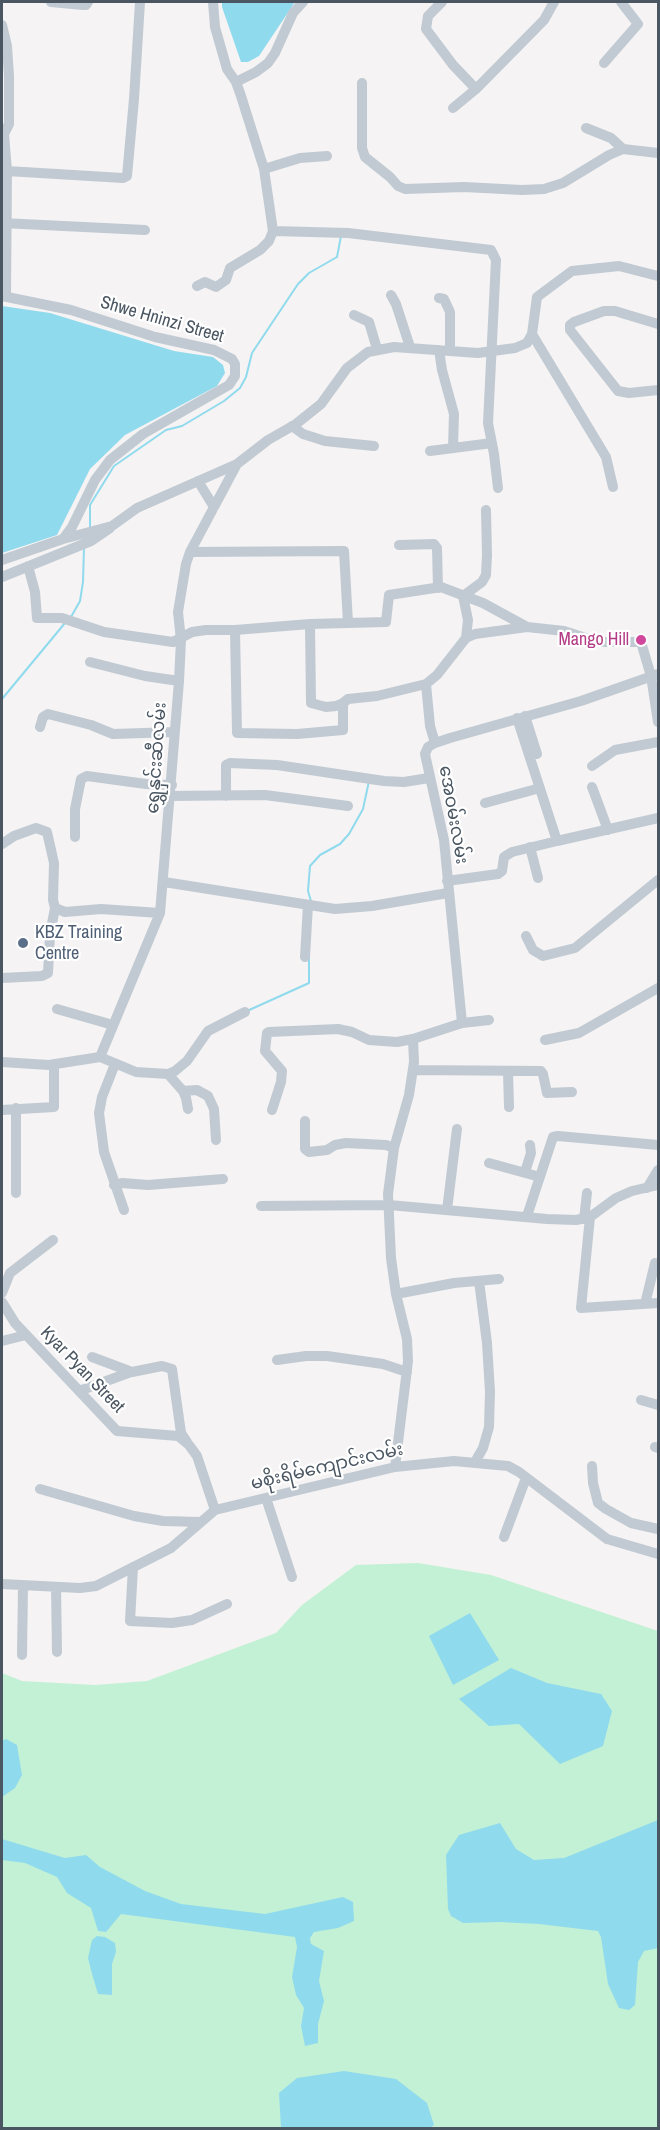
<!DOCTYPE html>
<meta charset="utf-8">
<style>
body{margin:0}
#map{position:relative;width:660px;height:2130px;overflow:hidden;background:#f5f3f3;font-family:"Archivo Narrow",sans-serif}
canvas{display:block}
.frame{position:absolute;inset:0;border:3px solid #4a5661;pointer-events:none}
</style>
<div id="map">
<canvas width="660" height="2130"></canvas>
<div class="frame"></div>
</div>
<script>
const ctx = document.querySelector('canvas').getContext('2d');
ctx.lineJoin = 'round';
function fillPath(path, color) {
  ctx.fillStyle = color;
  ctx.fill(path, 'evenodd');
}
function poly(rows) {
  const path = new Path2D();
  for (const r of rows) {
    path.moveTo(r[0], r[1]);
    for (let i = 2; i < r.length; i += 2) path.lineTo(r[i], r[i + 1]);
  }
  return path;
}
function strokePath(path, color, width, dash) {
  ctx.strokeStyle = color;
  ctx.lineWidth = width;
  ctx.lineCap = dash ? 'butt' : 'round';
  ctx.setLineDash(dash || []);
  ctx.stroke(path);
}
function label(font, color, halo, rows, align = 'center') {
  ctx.font = font + ' "Archivo Narrow","Noto Sans Myanmar",sans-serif';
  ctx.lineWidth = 4.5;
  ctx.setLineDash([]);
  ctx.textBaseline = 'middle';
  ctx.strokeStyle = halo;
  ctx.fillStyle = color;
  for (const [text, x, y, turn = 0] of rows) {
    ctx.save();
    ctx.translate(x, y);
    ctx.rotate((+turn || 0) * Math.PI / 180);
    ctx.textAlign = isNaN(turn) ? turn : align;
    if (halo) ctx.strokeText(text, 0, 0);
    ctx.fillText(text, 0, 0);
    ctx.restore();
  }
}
const green = poly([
 [418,1563,491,1575,658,1631,658,2128,2,2128,2,1673,22,1681,95,1685,147,1681,276,1633,302,1605,356,1565]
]);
const water = poly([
 [222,2,295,2,259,56,248,62,241,62,222,7],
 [2,306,50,313,174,351,213,357,223,365,225,373,217,386,125,435,90,469,57,535,2,553],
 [470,1613,499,1660,453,1685,429,1636],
 [511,1668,547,1683,601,1694,612,1711,603,1746,560,1764,519,1724,489,1726,459,1699],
 [6,1739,17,1745,22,1775,15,1788,2,1797,2,1741],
 [658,1820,658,1948,644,1951,638,1962,635,2005,629,2010,619,2008,608,1984,601,1937,598,1931,539,1924,499,1922,463,1923,451,1916,448,1909,446,1855,459,1835,500,1823,516,1849,534,1860,564,1858],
 [2,1839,65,1858,86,1855,100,1867,145,1891,181,1904,265,1914,343,1897,353,1902,354,1921,338,1928,314,1932,310,1938,311,1944,324,1951,319,1981,324,2001,318,2024,318,2043,305,2046,301,2026,304,2008,296,1995,292,1977,297,1947,295,1937,121,1914,106,1932,98,1931,91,1908,67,1893,57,1877,25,1863,2,1860],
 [97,1936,105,1937,115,1943,116,1952,112,1964,112,1995,98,1994,92,1974,88,1958,92,1940],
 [344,2071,396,2079,427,2103,434,2125,430,2128,281,2128,279,2093,297,2078]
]);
const stream = poly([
 [90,527,90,505,114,466,166,430,182,426,224,401,240,388,246,377,252,353,298,284,309,273,337,257,341,236],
 [71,617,80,601,83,582,84,547],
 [2,699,65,623],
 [311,901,308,891,310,866,320,855,340,844,349,834,363,809,369,781],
 [247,1011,309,983,309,958]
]);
const street = poly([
 [51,2,83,5,86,5,88,2],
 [442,2,428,16,426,29,453,65,476,89],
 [2,25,7,46,9,76,9,124,4,134],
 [604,63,638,24,621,2],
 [236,82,256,72,268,63,275,53,293,13,303,2],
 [362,83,362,148,365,157,390,177,398,186,405,189,464,187,522,190,544,189,563,183,609,155,623,149,658,153],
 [453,108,476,89,544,20,554,2],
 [586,128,611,138,623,149],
 [2,129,4,134,7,171,6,296],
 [264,169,300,158,327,156],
 [7,171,123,178,127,176,134,99,140,2],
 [2,223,145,230],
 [273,231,348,233,491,250,496,260,488,423,494,454,498,488],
 [197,286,205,282,216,287,226,280,230,268,260,250,269,241,273,231,264,169,241,96,236,82,227,69,215,27,213,2],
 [391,295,396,304,410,347],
 [2,296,71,310,155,337,214,350,232,359,235,364,235,376,229,385,143,434,110,460,95,480,72,527,63,539],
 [439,298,444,299,450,312,450,351],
 [354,315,369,322,377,349],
 [658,324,615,311,604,311,574,322,570,325,570,330,618,391,629,393,658,390],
 [532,334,606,457,613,487],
 [439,350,442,370,454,414,453,448],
 [292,426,303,434,325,441,374,446],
 [430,451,492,443],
 [198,481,214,507],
 [399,545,434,544,437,548,438,588],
 [190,552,344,551,348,623],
 [2,560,63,539,112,526,137,508,237,464,268,440,296,424,321,404,347,368,368,352,394,347,478,353,515,348,527,343,532,334,537,297,572,271,619,266,658,276],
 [28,566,35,592,37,618,62,618,104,632,173,642,192,632,206,630,235,630,310,624,386,622,389,595,441,587,483,603,527,627,564,631,598,642,641,642,651,676,658,722],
 [2,577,91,541,110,528],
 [310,624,311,703,326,707,336,706,343,703],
 [235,630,237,733,297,734,343,730,343,703,348,699,377,696,426,684,437,675,466,638,475,634,527,627],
 [466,638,468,620,463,596,482,582,486,575,487,555,486,510],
 [90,662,145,676,179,681],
 [426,684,430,726,435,743],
 [525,716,537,754],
 [40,727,43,717,48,714,91,725,113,734,174,732],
 [592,766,615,750,658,742],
 [592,787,608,830],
 [170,796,265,795,348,806],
 [226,796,226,765,230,763,277,765,384,781,404,782,429,778],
 [485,803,540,788],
 [75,837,75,809,81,779,87,776,146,784,172,785],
 [557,841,658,818],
 [2,844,14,836,36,828,47,832,54,863,53,900,55,908,65,912,101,909,160,913],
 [530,847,538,878],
 [447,881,498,874,502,871,504,857,512,852,557,841,517,718],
 [164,882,335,909,372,906,448,893],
 [526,936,533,950,543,956,575,948,658,880],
 [305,957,308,905],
 [2,978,42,976,48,973,50,934,55,908],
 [57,1009,113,1025],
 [462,1023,444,840,425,754,428,747,435,743,450,738,581,701,658,674],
 [545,1040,579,1033,658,988],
 [100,1057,160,913,179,681,181,640,178,612,186,564,190,552,237,464],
 [2,1062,49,1065,100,1057,136,1072,168,1074,175,1071,187,1061,208,1031,245,1012],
 [115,1064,102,1097,99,1113,104,1152,124,1210],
 [413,1070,541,1071,543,1074,547,1093,572,1092],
 [508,1072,509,1107],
 [168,1074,183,1091,186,1098,188,1109],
 [183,1091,197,1090,208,1096,214,1109,216,1140],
 [16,1108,16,1193],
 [2,1110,54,1107,54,1064],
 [272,1110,281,1082,282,1071,265,1051,267,1033,269,1032,338,1029,352,1032,369,1040,397,1042,413,1039,462,1023,489,1020],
 [305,1121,305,1149,309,1152,327,1150,335,1145,346,1143,386,1145,394,1148],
 [489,1163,540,1177],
 [525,1172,531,1153,530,1145],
 [114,1185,122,1183,148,1185,223,1179],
 [647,1188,658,1170],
 [261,1206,389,1205,547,1219,576,1220,590,1217,616,1198,632,1191,658,1185],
 [447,1210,457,1129],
 [527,1216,553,1137,558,1136,658,1145],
 [590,1217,581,1308,658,1303],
 [584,1219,587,1193],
 [2,1293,10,1273,53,1240],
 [396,1294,454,1283,499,1279],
 [2,1302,15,1323,117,1431,178,1436,189,1445,197,1456,215,1510],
 [645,1304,655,1263],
 [2,1341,26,1335],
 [92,1357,132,1372,162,1366,172,1369,181,1433,187,1442],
 [277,1360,306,1356,327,1356,383,1364,407,1372],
 [79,1391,131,1372],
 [641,1400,658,1405],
 [655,1447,658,1448],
 [475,1462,483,1448,489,1427,490,1392,487,1343,479,1281],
 [592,1466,593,1483,598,1503,606,1509,631,1523,658,1529],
 [395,1467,408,1361,407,1339,396,1294,391,1258,388,1194,394,1148,409,1095,414,1062,413,1039],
 [40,1489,134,1516,163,1521,200,1522],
 [266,1498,292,1577],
 [504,1537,526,1478],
 [133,1567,130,1621,172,1623,192,1620,227,1604],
 [2,1584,80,1588,96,1586,171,1548,215,1510,395,1467,454,1461,508,1466,519,1472,607,1539,658,1554],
 [56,1587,57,1652],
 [22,1655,23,1587]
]);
const markers = [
 [641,640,6,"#d1479c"],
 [23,943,6,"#5c6f8a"]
];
const streetNames = [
 ["Shwe Hninzi Street",162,320,16],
 ["ရွှေနှင်းဆီလမ်း",157,758,-86],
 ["အေဝမ်းလမ်း",453,815,80],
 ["Kyar Pyan Street",82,1370,46],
 ["မစိုးရိမ်ကျောင်းလမ်း",327,1467,-13]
];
const hotelNames = [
 ["Mango Hill",629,640]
];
const serviceNames = [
 ["KBZ Training",35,933],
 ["Centre",35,954]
];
fillPath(green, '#c3f1d5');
fillPath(water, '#90daee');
strokePath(stream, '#90daee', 2);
strokePath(street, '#c1cad2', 10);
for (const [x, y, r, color] of markers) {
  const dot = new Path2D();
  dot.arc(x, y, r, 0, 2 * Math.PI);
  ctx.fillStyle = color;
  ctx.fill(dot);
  strokePath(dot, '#fff', 2);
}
label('18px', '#4a5661', '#fff', streetNames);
label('18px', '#b23c85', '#fff', hotelNames, 'right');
label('18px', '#4e5e75', '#fff', serviceNames, 'left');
</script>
